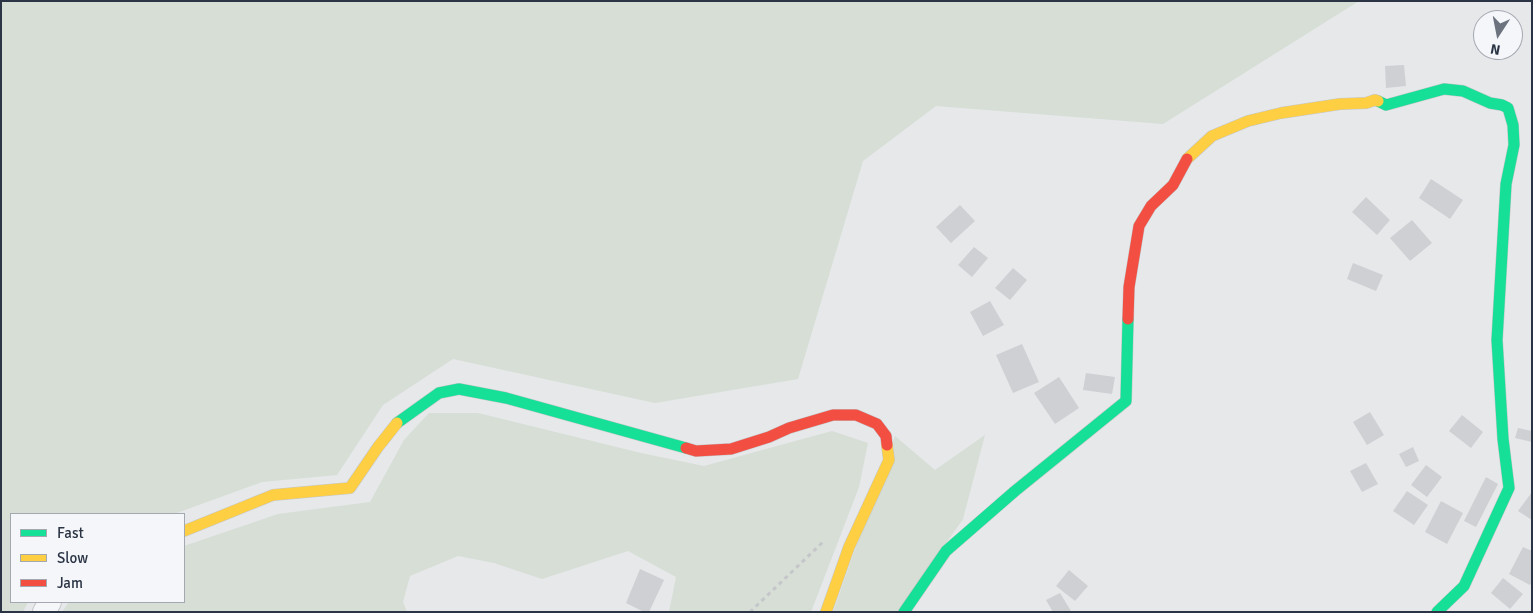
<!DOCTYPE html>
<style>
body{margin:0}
#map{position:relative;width:1533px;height:613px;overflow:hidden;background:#e6e8ea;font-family:Signika,sans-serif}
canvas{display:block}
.frame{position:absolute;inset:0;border:2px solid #2b3445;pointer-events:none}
.legend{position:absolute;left:10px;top:513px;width:175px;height:90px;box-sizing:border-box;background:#f4f6f9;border:1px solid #a4a8b1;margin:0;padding:6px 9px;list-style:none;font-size:15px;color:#2b3445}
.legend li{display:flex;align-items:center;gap:10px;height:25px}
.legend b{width:25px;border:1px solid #a4a8b1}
.north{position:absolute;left:1473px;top:10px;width:50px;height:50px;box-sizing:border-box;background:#f4f6f9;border:1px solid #a4a8b1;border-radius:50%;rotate:191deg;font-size:14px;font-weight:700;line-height:20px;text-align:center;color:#2b3445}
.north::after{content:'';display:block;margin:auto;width:18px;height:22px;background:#6c737f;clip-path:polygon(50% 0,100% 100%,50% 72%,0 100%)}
</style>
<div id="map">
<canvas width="1533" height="613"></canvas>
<div class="frame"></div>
<ul class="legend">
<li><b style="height:6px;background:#16e098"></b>Fast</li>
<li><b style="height:6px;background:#ffcf43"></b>Slow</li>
<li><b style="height:6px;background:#f24e42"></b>Jam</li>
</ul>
<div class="north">N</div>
</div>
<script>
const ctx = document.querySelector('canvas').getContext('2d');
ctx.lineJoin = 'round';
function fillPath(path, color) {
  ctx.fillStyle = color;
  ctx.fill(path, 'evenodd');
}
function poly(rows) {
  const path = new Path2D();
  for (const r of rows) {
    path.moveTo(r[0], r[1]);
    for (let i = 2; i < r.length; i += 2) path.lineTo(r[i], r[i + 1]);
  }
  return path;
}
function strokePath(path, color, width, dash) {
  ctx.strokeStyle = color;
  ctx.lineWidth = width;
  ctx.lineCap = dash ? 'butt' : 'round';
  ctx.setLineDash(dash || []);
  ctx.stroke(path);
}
const green = poly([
 [1,1,1359,1,1163,124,936,106,863,161,798,379,655,403,453,359,383,405,337,475,262,482,174,514,11,514,11,602,28,602,23,612,1,612],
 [429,413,478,413,641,453,704,466,832,431,868,443,859,487,811,612,669,612,676,577,628,551,542,579,494,563,458,556,410,576,403,602,407,612,62,612,69,602,184,602,184,546,278,514,370,502,404,440],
 [985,435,963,519,898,612,833,612,895,436,935,470]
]);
const building = poly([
 [1404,65,1406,86,1386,88,1385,66],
 [1431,179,1463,200,1450,219,1419,198],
 [1366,197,1390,220,1377,235,1352,212],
 [960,205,975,221,951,243,936,227],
 [1412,220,1432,243,1410,261,1390,238],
 [974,247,988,258,972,277,958,265],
 [1353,263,1383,275,1376,291,1347,279],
 [1013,268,1027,280,1010,300,995,288],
 [990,301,1004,325,983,336,970,312],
 [1022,344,1039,382,1013,393,996,355],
 [1086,373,1115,377,1112,394,1083,390],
 [1059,377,1079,408,1055,424,1034,393],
 [1370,412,1384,435,1367,445,1353,422],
 [1462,415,1483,432,1471,448,1449,431],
 [1518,428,1532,431,1532,442,1515,438],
 [1413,447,1419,461,1406,467,1399,454],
 [1366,463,1378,484,1362,492,1350,471],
 [1426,465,1442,477,1427,497,1411,485],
 [1486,477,1498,484,1476,527,1464,521],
 [1407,491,1428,505,1414,525,1393,511],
 [1532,492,1532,520,1518,511],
 [1441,501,1463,513,1447,544,1425,532],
 [1523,547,1532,551,1532,581,1530,585,1509,574],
 [640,569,664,580,649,612,644,612,626,603],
 [1069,570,1088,586,1075,601,1056,586],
 [1503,578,1523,594,1510,609,1491,593],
 [1060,593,1071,611,1069,612,1053,612,1046,600]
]);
const path = poly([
 [750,612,824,541]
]);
const street = poly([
 [44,612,50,602]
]);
const fast = poly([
 [1378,101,1386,105,1444,89,1463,91,1490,103,1502,105,1508,108,1513,125,1514,145,1506,184,1497,340,1503,439,1509,488,1464,586,1437,612],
 [397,423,439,393,459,389,506,398,686,448],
 [904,612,946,551,1015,491,1126,401,1128,319]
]);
const slow = poly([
 [1187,159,1212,136,1248,121,1281,113,1340,104,1366,103,1375,100,1378,101],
 [184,531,273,495,350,488,378,447,397,423],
 [826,612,849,547,889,460,887,445]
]);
const jam = poly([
 [1128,319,1129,287,1139,226,1151,206,1173,185,1187,159],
 [686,448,696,451,731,449,769,437,789,428,833,415,856,415,877,424,886,436,887,445]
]);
fillPath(green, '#d6ded6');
fillPath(building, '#ced0d3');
strokePath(street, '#c4c6c8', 24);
strokePath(fast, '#c4c6c8', 12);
strokePath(slow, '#c4c6c8', 12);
strokePath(jam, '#c4c6c8', 12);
strokePath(path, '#c5c6ca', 3, [4, 4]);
strokePath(street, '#f5f6f7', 22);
strokePath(fast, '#16e098', 11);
strokePath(slow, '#ffcf43', 11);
strokePath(jam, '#f24e42', 11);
</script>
